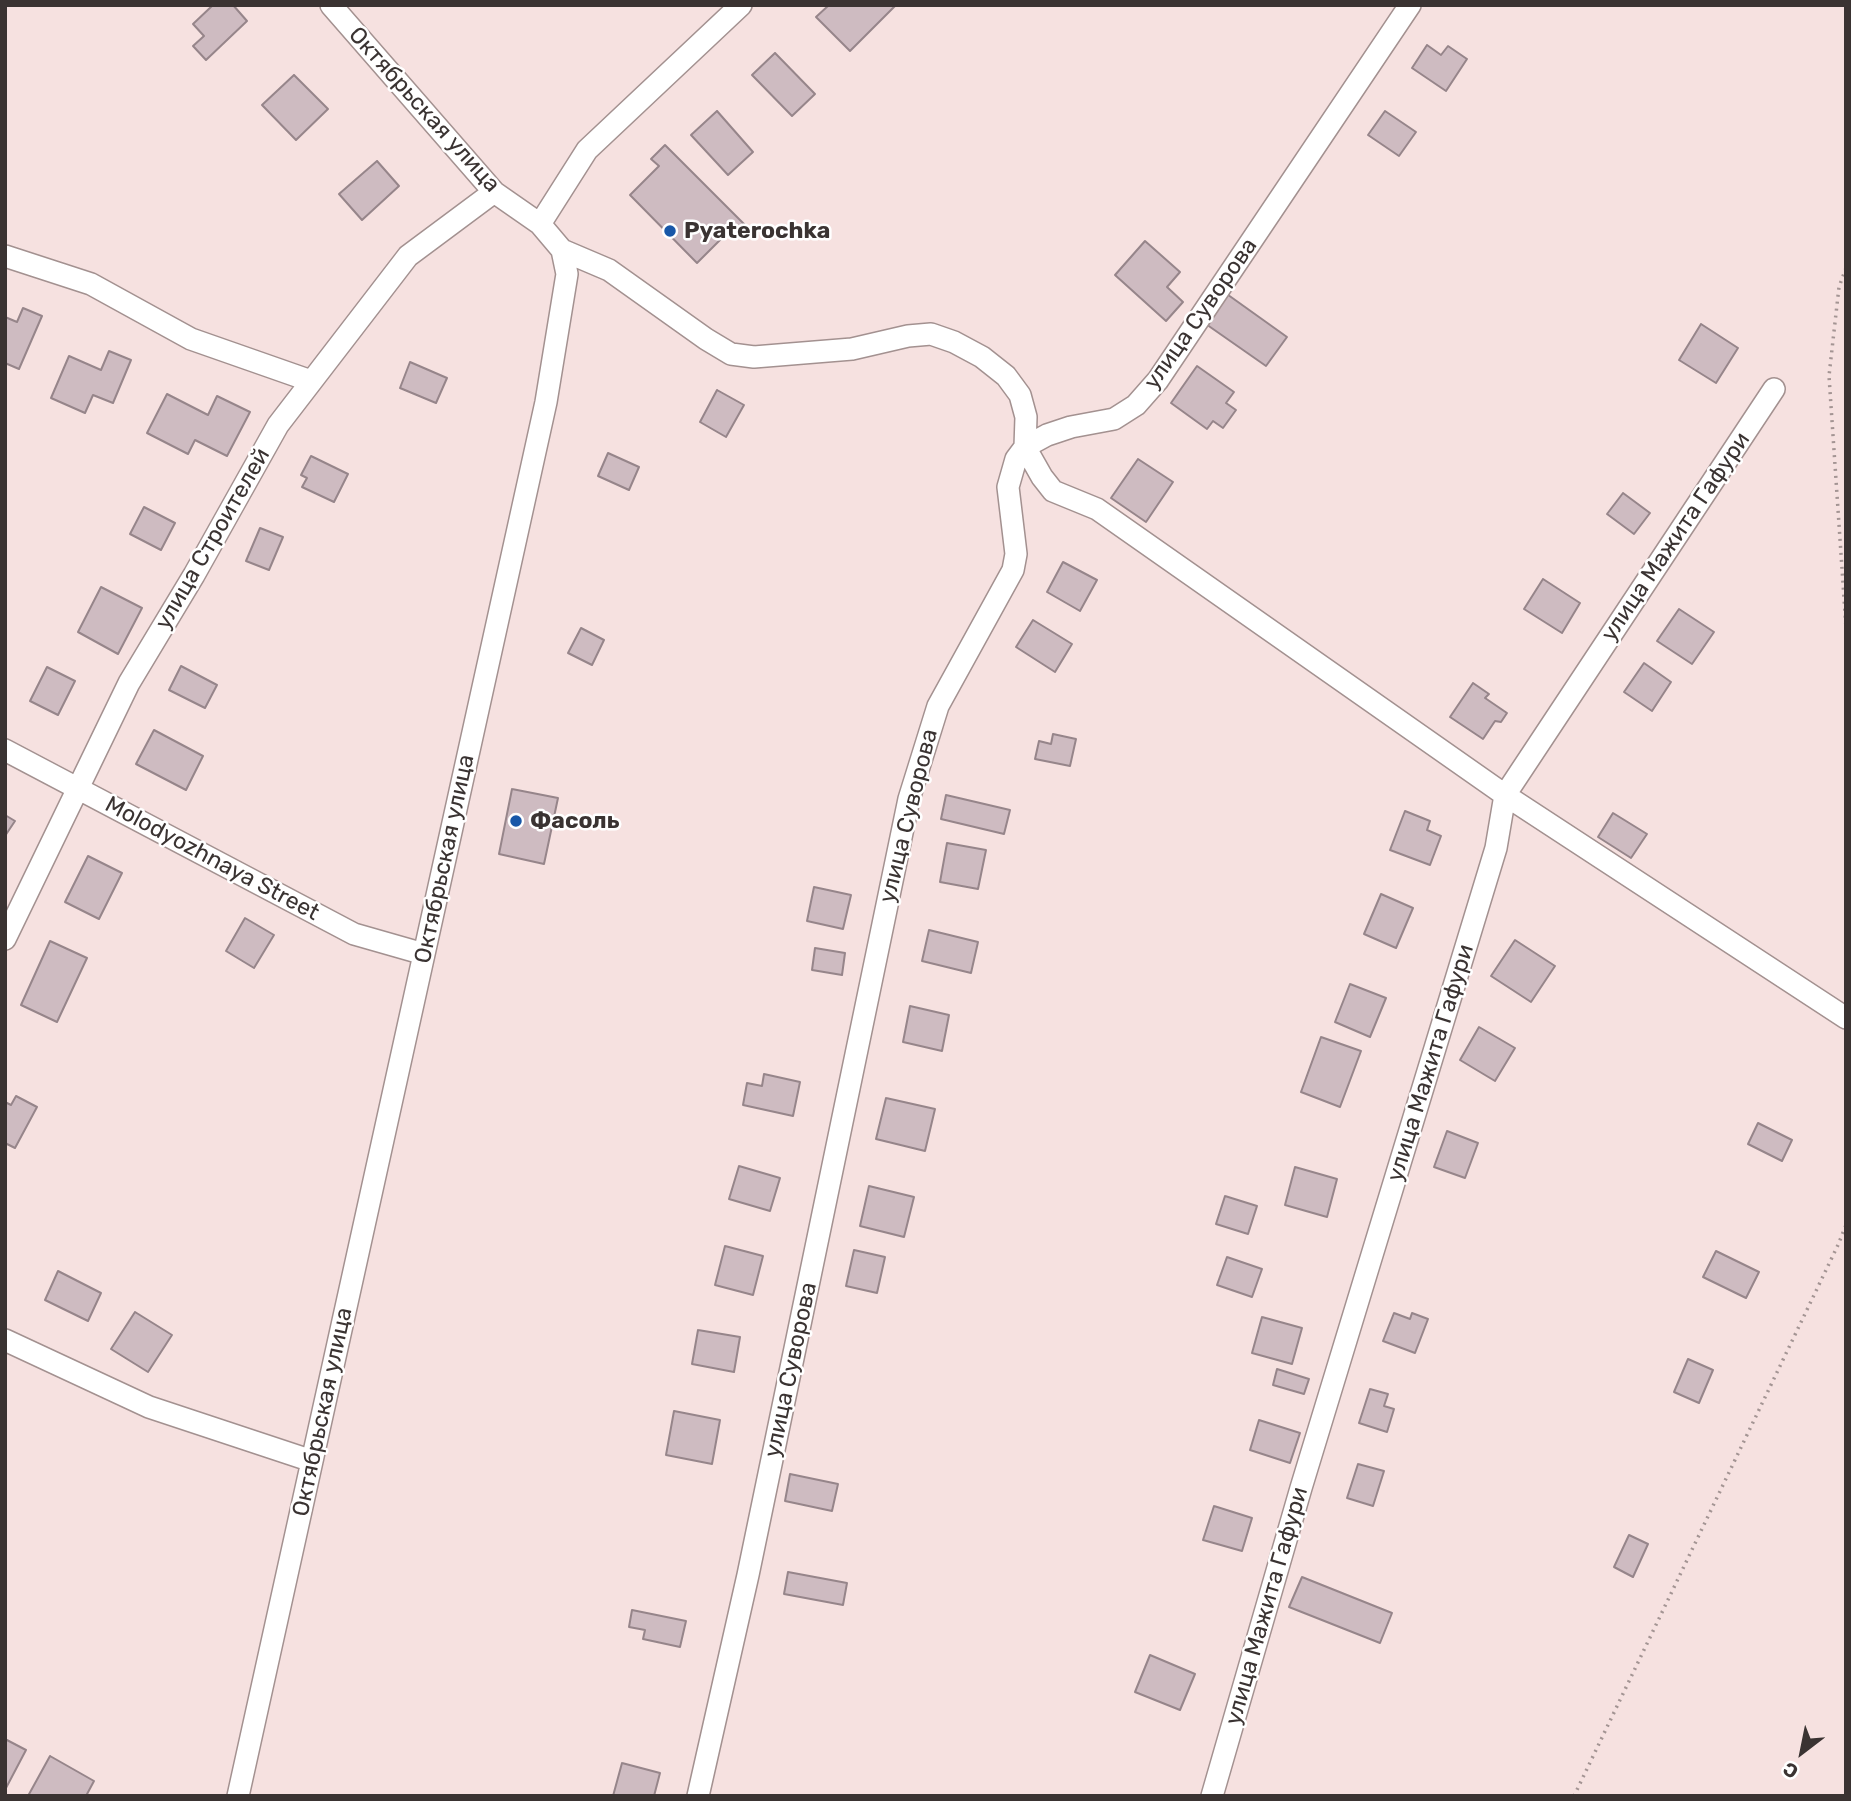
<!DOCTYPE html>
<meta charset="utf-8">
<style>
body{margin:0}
#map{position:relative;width:1851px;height:1801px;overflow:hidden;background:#f6e1e0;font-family:Rubik,sans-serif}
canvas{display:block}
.frame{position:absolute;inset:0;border:7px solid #3a3332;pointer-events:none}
.north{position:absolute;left:1767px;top:1717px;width:70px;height:70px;-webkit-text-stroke:5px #fff;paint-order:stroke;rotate:212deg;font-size:19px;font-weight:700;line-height:28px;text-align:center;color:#3a3332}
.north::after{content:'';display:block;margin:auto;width:24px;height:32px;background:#3a3332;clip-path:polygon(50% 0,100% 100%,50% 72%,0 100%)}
</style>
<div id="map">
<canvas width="1851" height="1801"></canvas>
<div class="frame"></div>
<div class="north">С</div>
</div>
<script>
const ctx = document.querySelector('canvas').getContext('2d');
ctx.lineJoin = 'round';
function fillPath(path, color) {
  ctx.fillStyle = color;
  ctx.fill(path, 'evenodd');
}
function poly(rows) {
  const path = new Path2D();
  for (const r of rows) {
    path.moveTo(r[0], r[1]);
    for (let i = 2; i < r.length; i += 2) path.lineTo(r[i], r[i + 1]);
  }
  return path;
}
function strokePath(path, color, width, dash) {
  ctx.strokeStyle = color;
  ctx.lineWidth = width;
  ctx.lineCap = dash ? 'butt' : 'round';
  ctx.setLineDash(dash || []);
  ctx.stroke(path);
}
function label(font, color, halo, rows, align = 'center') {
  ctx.font = font + ' Rubik,sans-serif';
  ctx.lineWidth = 5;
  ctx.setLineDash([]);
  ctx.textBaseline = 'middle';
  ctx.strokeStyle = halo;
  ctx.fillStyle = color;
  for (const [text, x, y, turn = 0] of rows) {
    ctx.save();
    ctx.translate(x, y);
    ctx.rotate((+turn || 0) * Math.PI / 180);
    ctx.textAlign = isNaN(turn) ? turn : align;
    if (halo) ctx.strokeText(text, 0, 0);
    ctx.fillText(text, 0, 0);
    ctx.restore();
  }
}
const building = poly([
 [213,5,233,5,247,21,206,60,193,46,204,36,193,24,213,5],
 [829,5,896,5,850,51,816,17,829,5],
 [1427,45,1441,55,1448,46,1467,59,1446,91,1412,68,1427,45],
 [775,53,815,94,792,116,752,75,775,53],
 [294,75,328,109,296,140,262,105,294,75],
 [717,111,753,152,728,175,691,135,717,111],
 [1385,111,1416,132,1399,156,1368,135,1385,111],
 [665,145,748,228,741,235,733,227,697,263,630,195,659,166,651,159,665,145],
 [377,161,399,186,362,220,339,194,377,161],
 [1145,241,1180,272,1167,287,1183,302,1166,321,1115,275,1145,241],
 [1224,292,1287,337,1266,366,1203,322,1224,292],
 [23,308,42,316,19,369,5,363,5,317,17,322,23,308],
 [1701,324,1738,348,1716,383,1679,360,1701,324],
 [109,351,131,360,113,403,93,395,85,413,51,398,69,356,101,370,109,351],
 [410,362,447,378,436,403,400,388,410,362],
 [1197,366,1234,392,1226,403,1236,410,1223,428,1213,421,1207,429,1171,403,1197,366],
 [717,390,744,405,726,437,700,422,717,390],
 [167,394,208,415,217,396,250,412,227,456,195,440,188,454,147,433,167,394],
 [608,453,639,467,629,490,598,476,608,453],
 [311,456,348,474,334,502,302,487,307,478,301,475,311,456],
 [1138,459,1173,482,1146,522,1111,498,1138,459],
 [1623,493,1650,513,1634,534,1607,514,1623,493],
 [144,507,175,523,161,550,130,534,144,507],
 [260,528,283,537,269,570,246,561,260,528],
 [1063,562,1097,580,1080,611,1047,592,1063,562],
 [1543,579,1580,603,1562,633,1524,609,1543,579],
 [101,587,142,608,118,654,78,632,101,587],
 [1679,609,1714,632,1692,664,1657,641,1679,609],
 [1033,620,1072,644,1055,672,1016,647,1033,620],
 [581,628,604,640,592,665,568,653,581,628],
 [1644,663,1671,682,1652,711,1624,692,1644,663],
 [181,666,217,685,205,708,169,690,181,666],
 [47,667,75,681,58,715,30,701,47,667],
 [1473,683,1489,694,1485,698,1507,713,1501,722,1495,721,1483,739,1450,717,1473,683],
 [154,730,203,756,186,790,136,764,154,730],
 [1053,734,1076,739,1070,766,1035,759,1039,741,1051,744,1053,734],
 [512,789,558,798,544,864,499,854,512,789],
 [946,795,1010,810,1004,834,941,819,946,795],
 [1405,811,1430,821,1427,830,1441,836,1430,865,1390,850,1405,811],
 [1613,813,1647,834,1631,858,1598,837,1613,813],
 [5,815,15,821,5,836,5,815],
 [947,843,986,850,978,889,940,882,947,843],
 [88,856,122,873,99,919,65,902,88,856],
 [814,887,851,895,843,929,807,921,814,887],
 [1381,894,1413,908,1396,948,1364,934,1381,894],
 [245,918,274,935,254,968,226,951,245,918],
 [929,930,978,942,971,973,922,961,929,930],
 [1515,940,1555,966,1531,1002,1491,976,1515,940],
 [50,941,87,958,57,1022,21,1005,50,941],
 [815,948,845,953,842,975,812,970,815,948],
 [1350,984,1386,998,1370,1037,1335,1022,1350,984],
 [910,1006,949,1015,942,1051,903,1042,910,1006],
 [1479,1027,1515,1048,1495,1081,1460,1060,1479,1027],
 [1321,1037,1361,1051,1340,1107,1301,1092,1321,1037],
 [764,1074,800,1082,793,1116,743,1105,747,1083,762,1086,764,1074],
 [16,1096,37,1107,15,1148,5,1143,5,1102,11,1105,16,1096],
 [886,1098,935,1109,925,1151,876,1139,886,1098],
 [1758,1123,1792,1140,1782,1161,1748,1144,1758,1123],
 [1447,1131,1478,1143,1465,1178,1434,1167,1447,1131],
 [739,1166,780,1178,770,1211,729,1199,739,1166],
 [1295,1167,1337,1179,1327,1217,1285,1205,1295,1167],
 [869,1186,914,1197,904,1237,860,1226,869,1186],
 [1225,1196,1257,1206,1248,1234,1216,1224,1225,1196],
 [725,1246,763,1256,753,1295,715,1285,725,1246],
 [854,1250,885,1257,877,1293,846,1286,854,1250],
 [1716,1251,1759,1272,1746,1298,1703,1277,1716,1251],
 [1227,1257,1262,1269,1252,1297,1217,1285,1227,1257],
 [58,1271,101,1293,88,1321,45,1300,58,1271],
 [135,1312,172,1335,148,1372,111,1349,135,1312],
 [1394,1313,1410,1319,1412,1313,1428,1319,1415,1353,1383,1341,1394,1313],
 [1262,1317,1302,1328,1292,1364,1252,1353,1262,1317],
 [698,1330,740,1337,734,1372,692,1364,698,1330],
 [1688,1359,1713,1370,1699,1403,1674,1392,1688,1359],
 [1277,1369,1309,1379,1304,1394,1273,1385,1277,1369],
 [1370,1389,1388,1394,1384,1406,1394,1409,1387,1432,1359,1423,1370,1389],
 [674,1411,720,1420,712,1464,666,1455,674,1411],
 [1259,1420,1300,1433,1290,1463,1250,1450,1259,1420],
 [1358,1464,1384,1471,1373,1506,1347,1498,1358,1464],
 [790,1474,838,1484,832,1511,785,1501,790,1474],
 [1214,1506,1252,1518,1242,1551,1203,1540,1214,1506],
 [1629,1535,1648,1544,1633,1577,1614,1567,1629,1535],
 [788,1572,847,1583,843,1605,784,1594,788,1572],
 [1302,1577,1392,1613,1380,1643,1289,1607,1302,1577],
 [632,1610,686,1621,680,1647,643,1639,645,1630,629,1627,632,1610],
 [1150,1655,1195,1674,1180,1710,1135,1692,1150,1655],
 [5,1739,26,1750,6,1788,5,1788,5,1739],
 [50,1756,94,1781,86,1796,28,1796,50,1756],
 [622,1763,660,1773,654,1796,613,1796,622,1763]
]);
const path = poly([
 [1846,268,1839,287,1829,376,1846,628],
 [1574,1796,1838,1245,1846,1225]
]);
const minor = poly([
 [540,224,587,150,741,5],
 [562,250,609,270,706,339,731,354,754,357,852,349,908,336,931,334,954,342,982,357,1006,376,1020,395,1026,417,1025,447,1042,477,1053,491,1097,509,1505,795,1846,1018],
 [5,256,91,284,191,339,311,381],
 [5,750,354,934,424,954],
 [5,939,129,683,194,575,278,425,408,256,494,192],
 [5,1340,149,1407,312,1461],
 [238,1796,546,402,567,274,562,250,540,224,494,192,331,5],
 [698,1796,748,1575,909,799,938,706,1013,570,1016,554,1008,487,1016,459,1025,447,1047,435,1071,427,1114,419,1136,405,1158,380,1410,5],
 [1212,1796,1301,1488,1496,848,1505,795,1774,389]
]);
const markers = [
 [670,231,7,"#1857a8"],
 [516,821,7,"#1857a8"]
];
const streetNames = [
 ["Октябрьская улица",424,110,48],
 ["улица Суворова",1201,314,-55],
 ["улица Мажита Гафури",1676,537,-56],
 ["улица Строителей",213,539,-60],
 ["улица Суворова",909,816,-76],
 ["Molodyozhnaya Street",212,859,28],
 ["Октябрьская улица",445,859,-78],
 ["улица Мажита Гафури",1431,1063,-73],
 ["улица Суворова",791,1370,-78],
 ["Октябрьская улица",323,1412,-78],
 ["улица Мажита Гафури",1267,1606,-74]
];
const poiNames = [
 ["Pyaterochka",684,231],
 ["Фасоль",530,821]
];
fillPath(building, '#cebbc1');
strokePath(building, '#96858a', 2);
strokePath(minor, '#a39190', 24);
strokePath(path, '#a39493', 3.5, [2, 5]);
strokePath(minor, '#fff', 21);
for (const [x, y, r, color] of markers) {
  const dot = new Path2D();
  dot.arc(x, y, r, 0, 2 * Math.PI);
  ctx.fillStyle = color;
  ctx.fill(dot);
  strokePath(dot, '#fff', 2.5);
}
label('23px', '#3a3332', '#fff', streetNames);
label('bold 23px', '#3a3332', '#fff', poiNames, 'left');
</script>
